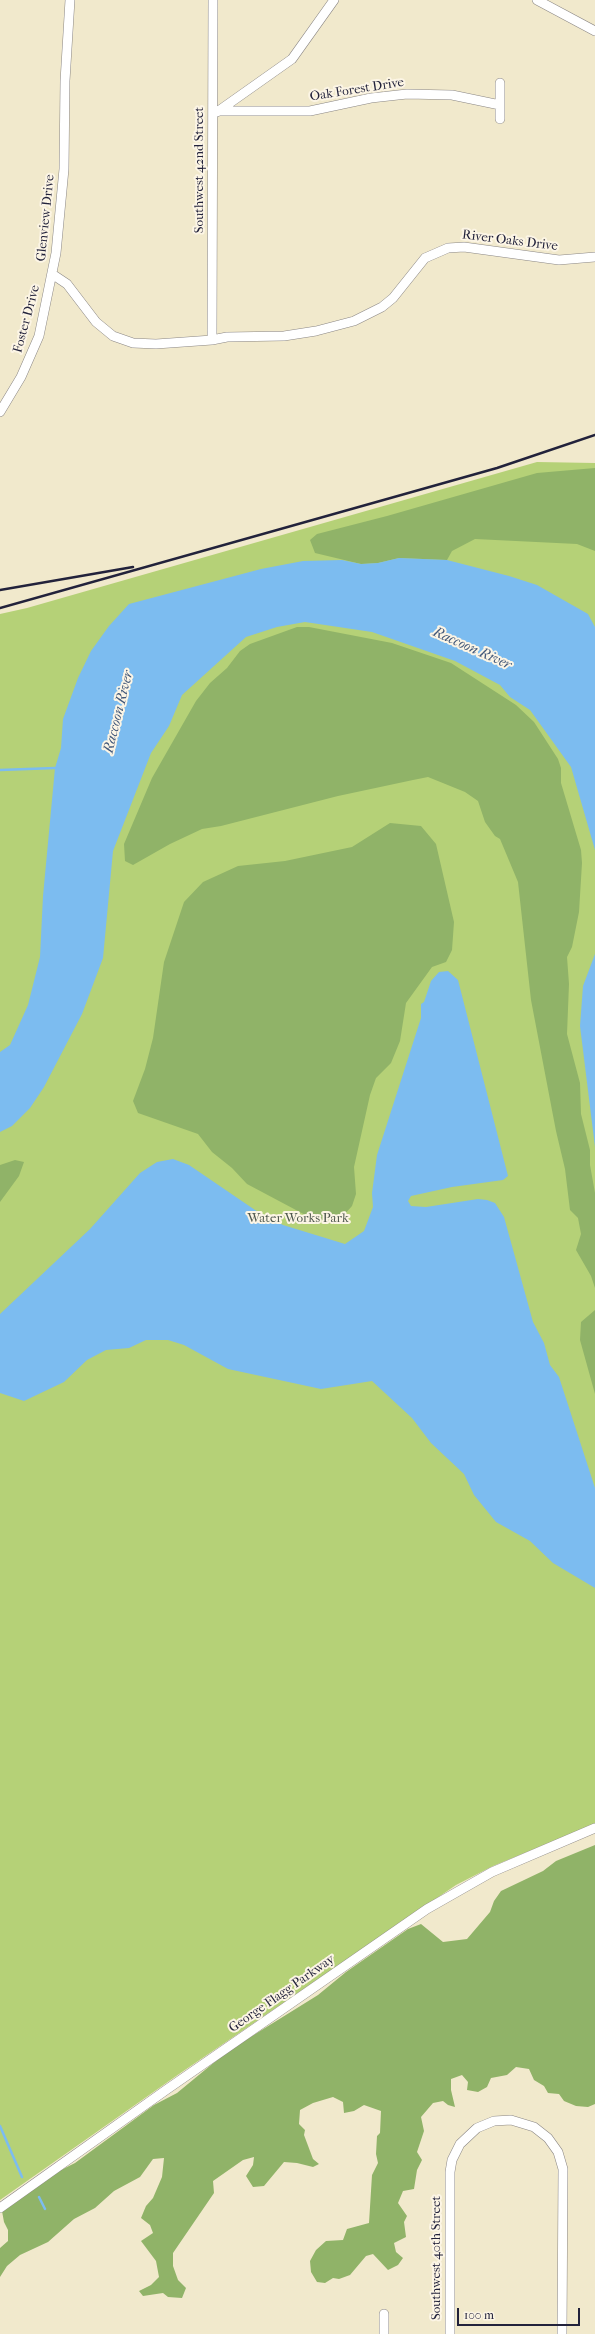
<!DOCTYPE html>
<style>
body{margin:0}
#map{position:relative;width:595px;height:2334px;overflow:hidden;background:#f1e9cc;font-family:"IM FELL French Canon",serif}
canvas{display:block}
.scale{position:absolute;left:457px;top:2308px;width:123px;height:18px;box-sizing:border-box;border:2px solid #22223b;border-top:0;padding-left:5px;font-size:12px;line-height:14px;white-space:nowrap;color:#22223b;-webkit-text-stroke:3px #fcf5e5;paint-order:stroke}
</style>
<div id="map">
<canvas width="595" height="2334"></canvas>
<div class="scale">100 m</div>
</div>
<script>
const ctx = document.querySelector('canvas').getContext('2d');
ctx.lineJoin = 'round';
function fillPath(path, color) {
  ctx.fillStyle = color;
  ctx.fill(path, 'evenodd');
}
function poly(rows) {
  const path = new Path2D();
  for (const r of rows) {
    path.moveTo(r[0], r[1]);
    for (let i = 2; i < r.length; i += 2) path.lineTo(r[i], r[i + 1]);
  }
  return path;
}
function strokePath(path, color, width, dash) {
  ctx.strokeStyle = color;
  ctx.lineWidth = width;
  ctx.lineCap = dash ? 'butt' : 'round';
  ctx.setLineDash(dash || []);
  ctx.stroke(path);
}
function label(font, color, halo, rows, align = 'center') {
  ctx.font = font + ' "IM FELL French Canon",serif';
  ctx.lineWidth = 4;
  ctx.setLineDash([]);
  ctx.textBaseline = 'middle';
  ctx.strokeStyle = halo;
  ctx.fillStyle = color;
  for (const [text, x, y, turn = 0] of rows) {
    ctx.save();
    ctx.translate(x, y);
    ctx.rotate((+turn || 0) * Math.PI / 180);
    ctx.textAlign = isNaN(turn) ? turn : align;
    if (halo) ctx.strokeText(text, 0, 0);
    ctx.fillText(text, 0, 0);
    ctx.restore();
  }
}
const green = poly([
 [537,462,595,463,595,1824,493,1866,456,1885,179,2074,0,2200,0,614,27,608]
]);
const forest = poly([
 [595,468,595,551,577,544,475,539,452,551,447,560,399,558,378,563,361,564,315,553,310,540,317,534,387,516,537,473],
 [297,627,309,627,392,643,451,663,516,705,534,722,558,759,561,768,561,783,581,850,582,863,579,912,572,947,567,957,569,984,567,1034,580,1083,581,1114,590,1150,590,1165,595,1193,595,1288,591,1276,576,1250,581,1234,578,1218,570,1210,565,1169,556,1131,531,1000,518,882,500,839,495,836,485,822,478,801,465,792,428,777,413,780,338,796,221,826,202,829,170,844,133,865,125,861,124,844,152,778,196,701,210,683,227,668,240,651,250,644],
 [390,823,421,826,436,844,454,922,452,950,446,962,432,967,406,1003,400,1041,391,1063,376,1078,370,1095,354,1167,356,1194,352,1206,343,1216,333,1222,311,1218,247,1184,232,1168,212,1152,198,1134,138,1113,133,1101,145,1069,153,1038,164,962,184,902,203,882,238,866,285,861,352,847],
 [15,1160,24,1162,19,1176,0,1202,0,1165],
 [595,1310,595,1394,580,1340,581,1322],
 [595,1845,595,2104,588,2107,576,2106,564,2101,559,2094,548,2093,544,2086,534,2080,529,2069,516,2067,507,2075,491,2078,487,2087,478,2092,467,2090,468,2082,462,2075,451,2079,451,2090,455,2107,448,2105,443,2101,433,2103,421,2117,424,2131,417,2152,422,2160,417,2170,414,2189,403,2191,398,2203,407,2216,404,2222,406,2237,394,2243,396,2252,403,2258,398,2265,388,2270,373,2254,366,2256,350,2275,339,2279,333,2278,325,2283,317,2282,311,2272,310,2261,316,2250,326,2241,343,2240,347,2229,369,2223,372,2175,378,2163,376,2154,377,2136,380,2133,381,2111,364,2105,354,2111,344,2113,343,2102,333,2097,313,2103,300,2110,299,2124,305,2130,304,2135,313,2159,319,2164,313,2167,297,2163,284,2162,264,2186,253,2187,246,2176,253,2165,254,2157,243,2160,213,2181,214,2193,173,2253,173,2266,178,2280,186,2288,182,2298,168,2297,163,2293,143,2296,139,2291,151,2285,159,2277,156,2261,141,2241,153,2233,150,2225,141,2218,146,2206,153,2198,162,2177,164,2158,153,2159,140,2177,114,2191,95,2208,74,2219,48,2242,20,2255,7,2266,0,2277,0,2248,8,2241,8,2230,4,2222,2,2211,55,2173,75,2163,154,2105,177,2093,228,2051,318,1995,346,1972,408,1929,421,1924,443,1942,467,1939,490,1912,494,1901,501,1891,543,1871,556,1861]
]);
const water = poly([
 [399,558,447,560,509,576,537,585,588,614,595,627,595,850,571,767,530,710,510,697,500,685,455,661,372,632,305,622,277,627,246,637,182,695,169,726,151,753,113,851,103,958,82,1014,44,1087,30,1108,12,1126,0,1132,0,1052,10,1045,28,1005,40,957,43,896,55,768,61,748,63,719,78,678,91,651,109,626,129,604,261,569,303,561,342,560,361,564,378,563],
 [595,954,595,1147,580,1026,583,986],
 [448,971,458,980,508,1176,503,1180,452,1187,411,1196,408,1201,411,1206,426,1207,478,1199,487,1200,495,1203,504,1217,533,1322,544,1343,550,1365,559,1377,595,1488,595,1588,553,1563,530,1541,496,1522,474,1495,464,1474,431,1443,412,1418,372,1381,321,1389,228,1369,184,1345,168,1340,146,1340,129,1348,106,1350,87,1360,64,1382,24,1401,0,1393,0,1314,90,1229,140,1173,157,1162,173,1159,189,1165,255,1210,283,1225,345,1244,364,1231,373,1207,372,1193,377,1155,421,1018,421,1004,424,1002,431,981,439,972]
]);
const stream = poly([
 [0,770,55,768],
 [0,2126,22,2177],
 [39,2197,45,2209]
]);
const minor = poly([
 [537,0,595,31],
 [213,111,310,111,371,98,407,94,452,95,500,105],
 [217,112,292,59,334,0],
 [500,119,500,83],
 [52,274,67,284,96,322,113,336,133,343,156,344,212,340,227,337,284,336,316,331,354,321,382,307,393,298,425,258,448,248,464,247,559,260,595,257],
 [212,340,213,0],
 [0,412,21,377,39,336,56,253,64,169,65,81,70,0],
 [0,2208,166,2090,427,1909,492,1872,595,1828],
 [384,2314,384,2334],
 [450,2334,450,2172,452,2160,460,2144,477,2128,494,2121,511,2120,534,2127,548,2138,558,2152,563,2169,562,2334]
]);
const rail = poly([
 [0,590,133,567],
 [0,608,497,468,595,435]
]);
const streetNames = [
 ["Oak Forest Drive",357,90,-9],
 ["Southwest 42nd Street",200,170,-90],
 ["Glenview Drive",46,218,-84],
 ["River Oaks Drive",510,241,7],
 ["Foster Drive",27,319,-75],
 ["George Flagg Parkway",282,1994,-35],
 ["Southwest 40th Street",437,2258,-90]
];
const parkNames = [
 ["Water Works Park",298,1219]
];
const waterNames = [
 ["Raccoon River",472,649,24],
 ["Raccoon River",119,712,-76]
];
fillPath(green, '#b5d177');
fillPath(forest, '#90b368');
fillPath(water, '#7cbcf0');
strokePath(stream, '#7cbcf0', 2.5);
strokePath(minor, '#8a8684', 10);
strokePath(minor, '#fff', 9);
strokePath(rail, '#22223b', 2.5);
label('13px', '#22223b', '#fcf5e5', streetNames);
label('13px', '#4e574d', '#fcf5e5', parkNames);
label('italic 14px', '#42587a', '#fcf5e5', waterNames);
</script>
